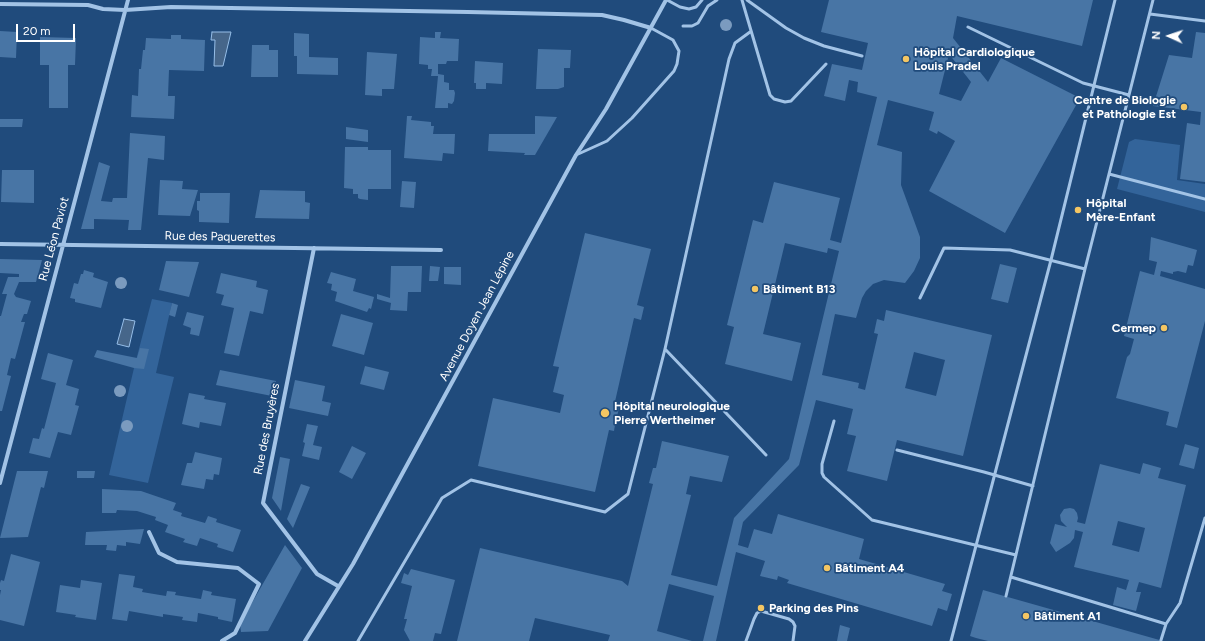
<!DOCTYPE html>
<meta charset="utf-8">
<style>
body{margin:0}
#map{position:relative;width:1205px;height:641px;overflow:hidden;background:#204b7c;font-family:Figtree,sans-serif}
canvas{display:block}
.north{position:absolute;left:1149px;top:16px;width:40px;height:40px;-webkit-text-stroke:3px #204b7c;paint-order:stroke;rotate:273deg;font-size:11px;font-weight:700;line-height:16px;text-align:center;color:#fff}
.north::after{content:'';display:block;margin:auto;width:14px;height:18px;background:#fff;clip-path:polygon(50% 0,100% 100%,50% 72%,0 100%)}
.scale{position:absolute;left:16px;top:24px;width:59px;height:18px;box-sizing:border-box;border:2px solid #fff;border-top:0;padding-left:5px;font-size:12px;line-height:14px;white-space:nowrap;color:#fff;-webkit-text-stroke:3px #204b7c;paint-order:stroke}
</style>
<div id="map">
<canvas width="1205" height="641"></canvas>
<div class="north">N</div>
<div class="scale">20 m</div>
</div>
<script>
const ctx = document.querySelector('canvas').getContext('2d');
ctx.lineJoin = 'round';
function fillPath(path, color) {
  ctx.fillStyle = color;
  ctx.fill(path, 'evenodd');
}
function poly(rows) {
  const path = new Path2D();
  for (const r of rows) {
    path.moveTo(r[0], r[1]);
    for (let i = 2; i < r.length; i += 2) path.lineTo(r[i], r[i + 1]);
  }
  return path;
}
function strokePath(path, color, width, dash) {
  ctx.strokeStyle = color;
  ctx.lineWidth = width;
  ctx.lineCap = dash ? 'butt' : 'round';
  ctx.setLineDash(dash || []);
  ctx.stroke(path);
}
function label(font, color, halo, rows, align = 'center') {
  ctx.font = font + ' Figtree,sans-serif';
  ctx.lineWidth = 3.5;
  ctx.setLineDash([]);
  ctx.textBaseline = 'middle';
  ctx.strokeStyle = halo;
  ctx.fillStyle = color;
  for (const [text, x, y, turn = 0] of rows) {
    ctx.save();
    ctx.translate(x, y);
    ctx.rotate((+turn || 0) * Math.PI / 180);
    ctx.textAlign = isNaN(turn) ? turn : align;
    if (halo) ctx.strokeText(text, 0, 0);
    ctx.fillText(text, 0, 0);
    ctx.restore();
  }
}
const green = poly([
 [1135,139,1180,145,1177,180,1205,184,1205,212,1117,189,1129,142],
 [152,299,172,303,156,373,174,377,148,483,109,475,134,368]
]);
const water = poly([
 [212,32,231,32,223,66,214,66,215,40,211,40,212,32],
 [124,319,135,321,129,347,117,344,124,319]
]);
const building = poly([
 [829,0,1093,0,1082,46,957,16,953,38,988,82,1001,58,1080,98,1005,233,929,191,955,141,938,131,937,134,929,130,934,112,888,100,877,145,902,152,901,185,920,237,920,258,914,271,905,283,884,280,873,284,866,291,862,298,856,318,835,314,822,375,859,383,858,388,865,390,878,334,874,333,877,319,884,321,886,310,992,335,963,456,897,440,887,481,847,471,856,436,847,434,853,409,816,400,799,465,743,522,738,545,748,548,754,529,772,534,778,514,864,539,859,559,945,584,942,591,952,594,947,611,938,608,932,626,787,583,789,580,778,576,777,580,760,576,765,561,736,552,716,641,703,641,714,596,669,584,657,631,692,641,608,641,610,635,535,618,529,641,457,641,480,548,622,581,628,586,653,484,649,483,653,468,656,468,662,441,729,456,722,482,690,476,686,494,691,495,671,575,717,586,734,518,789,459,839,251,828,248,827,253,785,243,763,334,801,343,792,381,725,364,734,327,727,325,753,220,763,223,774,182,840,198,830,240,841,243,877,97,857,92,858,82,849,80,845,101,824,96,832,64,862,70,868,43,821,32],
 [949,54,971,82,961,101,939,94],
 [914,352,945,360,936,396,905,388],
 [0,31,17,32,16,58,0,57],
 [435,32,441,32,440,38,459,39,458,61,447,61,446,64,438,64,438,74,444,75,444,82,449,83,449,90,454,90,455,93,454,101,452,104,448,103,448,108,435,108,438,76,431,76,432,69,428,69,428,65,419,64,420,37,435,38],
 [1196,32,1205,33,1205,182,1180,179,1187,123,1200,125,1201,112,1153,106,1169,55,1192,58],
 [294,33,309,34,309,57,338,58,338,75,297,74,297,56,294,56],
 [171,35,181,35,181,39,205,40,204,71,169,70,168,96,175,96,174,119,131,117,132,95,138,96,139,69,141,69,143,50,145,50,146,38,171,39],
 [40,37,76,38,75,65,68,65,68,108,49,108,49,65,40,65],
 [252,45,269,45,269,50,278,50,278,77,251,77],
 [538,49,571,50,570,68,564,68,564,87,558,89,536,89],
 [367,52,397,54,394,89,382,89,382,96,365,95],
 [475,61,503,63,502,84,486,83,486,89,476,89,476,83,474,83],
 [407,116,412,116,411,120,431,122,431,126,434,126,433,134,455,134,454,154,443,153,442,161,404,158],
 [535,116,557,117,535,155,524,155,525,153,488,151,489,134,535,134],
 [0,119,23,119,22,127,0,127],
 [346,127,368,130,368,142,346,139],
 [130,133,165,136,164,160,148,158,141,230,128,230,129,220,94,219,94,229,81,229,99,162,110,166,101,201,112,202,113,198,127,198],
 [345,147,368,147,368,150,391,150,391,189,368,189,368,200,360,199,358,198,358,194,353,194,353,189,344,188],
 [2,170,34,170,34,203,1,202],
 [160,180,183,181,182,189,198,190,190,216,158,215],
 [402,181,416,182,414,208,400,207],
 [260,190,305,191,305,202,310,203,309,219,255,218],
 [200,193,230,193,229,223,199,222,199,211,197,210,197,201,200,201],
 [585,233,651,249,637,305,644,307,641,320,634,318,614,406,619,408,615,425,614,431,609,430,595,492,478,466,493,398,560,413,564,395,553,392,559,367,553,366],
 [1151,237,1197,250,1193,266,1188,265,1186,273,1178,271,1173,272,1173,274,1161,271,1160,276,1205,289,1205,321,1177,428,1166,425,1169,412,1116,398,1127,357,1130,354,1134,339,1124,336,1140,271,1154,275,1157,262,1149,260],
 [0,259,42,260,36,282,19,282,14,294,16,297,31,301,27,314,24,314,21,322,25,322,15,359,11,358,7,375,11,376,2,411,0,411,0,316,1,316,7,294,2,294,8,277,19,277,19,274,0,273],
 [166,261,199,262,189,297,159,290],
 [1000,264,1017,268,1008,303,991,299],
 [391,266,422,266,421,292,408,292,407,311,390,310,391,303,377,299,377,294,390,298],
 [430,266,440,267,438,281,429,281],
 [444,267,461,267,461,285,444,284],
 [84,270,94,273,93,277,108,282,101,308,75,302,75,299,70,298,74,283,78,284,81,274,83,274],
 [331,272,356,279,353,291,374,297,371,309,369,308,367,312,335,301,337,292,331,290,332,284,327,283],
 [221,273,257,281,256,287,268,290,263,314,250,311,239,356,224,353,234,308,221,305,224,295,216,293],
 [172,303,178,305,175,317,169,315],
 [187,312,204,316,199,336,190,334,191,328,183,325],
 [341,314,373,323,364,355,332,346],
 [140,348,149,349,144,369,134,368,94,357,97,350,137,358],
 [48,353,73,360,66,385,79,389,75,405,79,406,71,435,58,432,50,458,29,453,33,438,39,439,42,428,44,429,56,383,41,379],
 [365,366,389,372,384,390,360,384],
 [220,370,276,381,272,396,216,385],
 [295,380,325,386,322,401,331,403,328,416,289,408],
 [189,393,205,396,204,399,226,403,221,426,200,422,199,428,182,424],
 [307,424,318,426,313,445,322,447,319,460,302,456,305,443,303,442],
 [1185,444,1199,448,1194,469,1179,465],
 [352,446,366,453,352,479,339,472],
 [195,452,222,458,219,475,214,474,213,480,206,479,204,489,181,485,187,463,192,463],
 [280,457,290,459,281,511,272,498],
 [1143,463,1161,468,1158,478,1186,485,1161,588,1139,582,1136,592,1141,592,1136,611,1113,605,1117,587,1126,590,1129,580,1074,567,1083,532,1075,530,1074,538,1070,543,1056,552,1050,543,1055,524,1067,527,1061,521,1060,515,1064,509,1070,508,1074,509,1077,513,1078,518,1077,522,1085,524,1100,464,1140,474],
 [1118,521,1145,528,1139,552,1112,545],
 [17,471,48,471,44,488,41,487,28,537,0,538],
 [77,471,95,471,94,478,77,478],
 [301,484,310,487,293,528,287,519],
 [102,489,141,491,176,503,173,510,182,513,181,516,205,523,208,516,217,519,216,522,241,530,233,552,217,547,218,544,200,538,197,546,183,542,185,539,165,532,168,525,155,520,156,517,137,511,117,510,116,513,102,513],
 [144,529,140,544,126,542,126,546,117,545,116,551,106,550,107,545,85,545,86,532],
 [285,545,302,568,268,631,241,632,240,624],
 [11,554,40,562,24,626,0,620,0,595,1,590,0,590,0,583,1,580,4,581],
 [411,569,455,580,441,634,435,633,433,641,410,641,404,630,407,619,404,619,412,586,401,583,404,573,408,575],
 [119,574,135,576,133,587,143,589,142,592,166,596,167,591,176,592,175,595,201,599,203,590,212,592,211,595,236,599,232,622,218,619,218,617,198,613,197,622,182,620,183,617,163,614,163,617,129,611,127,621,112,619],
 [81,580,102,583,96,620,75,617,76,615,56,612,60,585,80,588],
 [983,590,1163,641,988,641,976,638,970,636],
 [840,625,850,628,847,641,837,641]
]);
const lane = poly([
 [667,0,680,7,689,9,696,7,702,0],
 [742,0,770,95,774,99,785,102,791,101,826,64],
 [747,0,786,28,804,38,824,46,862,56],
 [1150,14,1205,21],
 [683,26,692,26,698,23,708,6,717,0],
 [968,27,1083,83,1129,95],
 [576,155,607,141,632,118,674,71,677,64,679,51,673,40,651,28],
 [1109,174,1205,199],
 [920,298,944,248,1010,250,1085,269],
 [665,349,766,455],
 [834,421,822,464,822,473,824,477,872,520,1016,555],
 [897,450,984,472,1033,486],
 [1011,577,1166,624],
 [1006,596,1085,269,1153,0],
 [1161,640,1166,624,1180,603,1205,518],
 [358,641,442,498,471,480,605,512,628,494,665,349,729,59,735,43,750,32],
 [746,641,754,619,757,613,761,611,789,619,793,622,795,626,793,641],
 [951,641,1051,260,1115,0]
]);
const street = poly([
 [0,4,88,5,103,9,125,10,171,7,468,12,602,15,624,20,651,28],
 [0,244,441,250],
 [314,248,263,503,317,574,338,586],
 [0,483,128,0],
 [149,532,159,553,177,562,238,568,259,584,235,633,222,641],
 [305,641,353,564,576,155,606,109,666,0]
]);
const trees = [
 [726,25],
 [121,283],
 [120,391],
 [127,426]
];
const markers = [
 [906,59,4,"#f4c663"],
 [1184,107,4,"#f4c663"],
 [1078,210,4,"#f4c663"],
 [755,289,4,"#f4c663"],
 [1164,328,4,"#f4c663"],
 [605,413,5,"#f4c663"],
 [827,568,4,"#f4c663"],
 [761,608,4,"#f4c663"],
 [1026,616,4,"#f4c663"]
];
const poiNames = [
 ["Hôpital Cardiologique",914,52],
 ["Louis Pradel",914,66],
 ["Centre de Biologie",1176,100,"right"],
 ["et Pathologie Est",1176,114,"right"],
 ["Hôpital",1086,203],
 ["Mère-Enfant",1086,217],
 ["Bâtiment B13",763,289],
 ["Cermep",1156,328,"right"],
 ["Hôpital neurologique",614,406],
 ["Pierre Wertheimer",614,420],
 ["Bâtiment A4",835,568],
 ["Parking des Pins",769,608],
 ["Bâtiment A1",1034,616]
];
const streetNames = [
 ["Rue des Paquerettes",220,237,1],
 ["Rue Léon Paviot",54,239,-75],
 ["Avenue Doyen Jean Lépine",477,316,-62],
 ["Rue des Bruyères",267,429,-79]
];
fillPath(green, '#33649a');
fillPath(water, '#46668a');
strokePath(water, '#96bee8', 1);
fillPath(building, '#4875a5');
strokePath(lane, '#a2c3e6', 3);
strokePath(street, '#a2c3e6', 4);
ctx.fillStyle = '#7b9bbf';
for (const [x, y] of trees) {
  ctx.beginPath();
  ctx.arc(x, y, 6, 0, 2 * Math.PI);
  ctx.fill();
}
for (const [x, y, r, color] of markers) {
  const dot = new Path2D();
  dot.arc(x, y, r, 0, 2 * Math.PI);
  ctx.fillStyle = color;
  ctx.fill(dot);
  strokePath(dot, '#204b7c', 1.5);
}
label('bold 12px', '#fff', '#204b7c', poiNames, 'left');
label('12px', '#fff', '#204b7c', streetNames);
</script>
